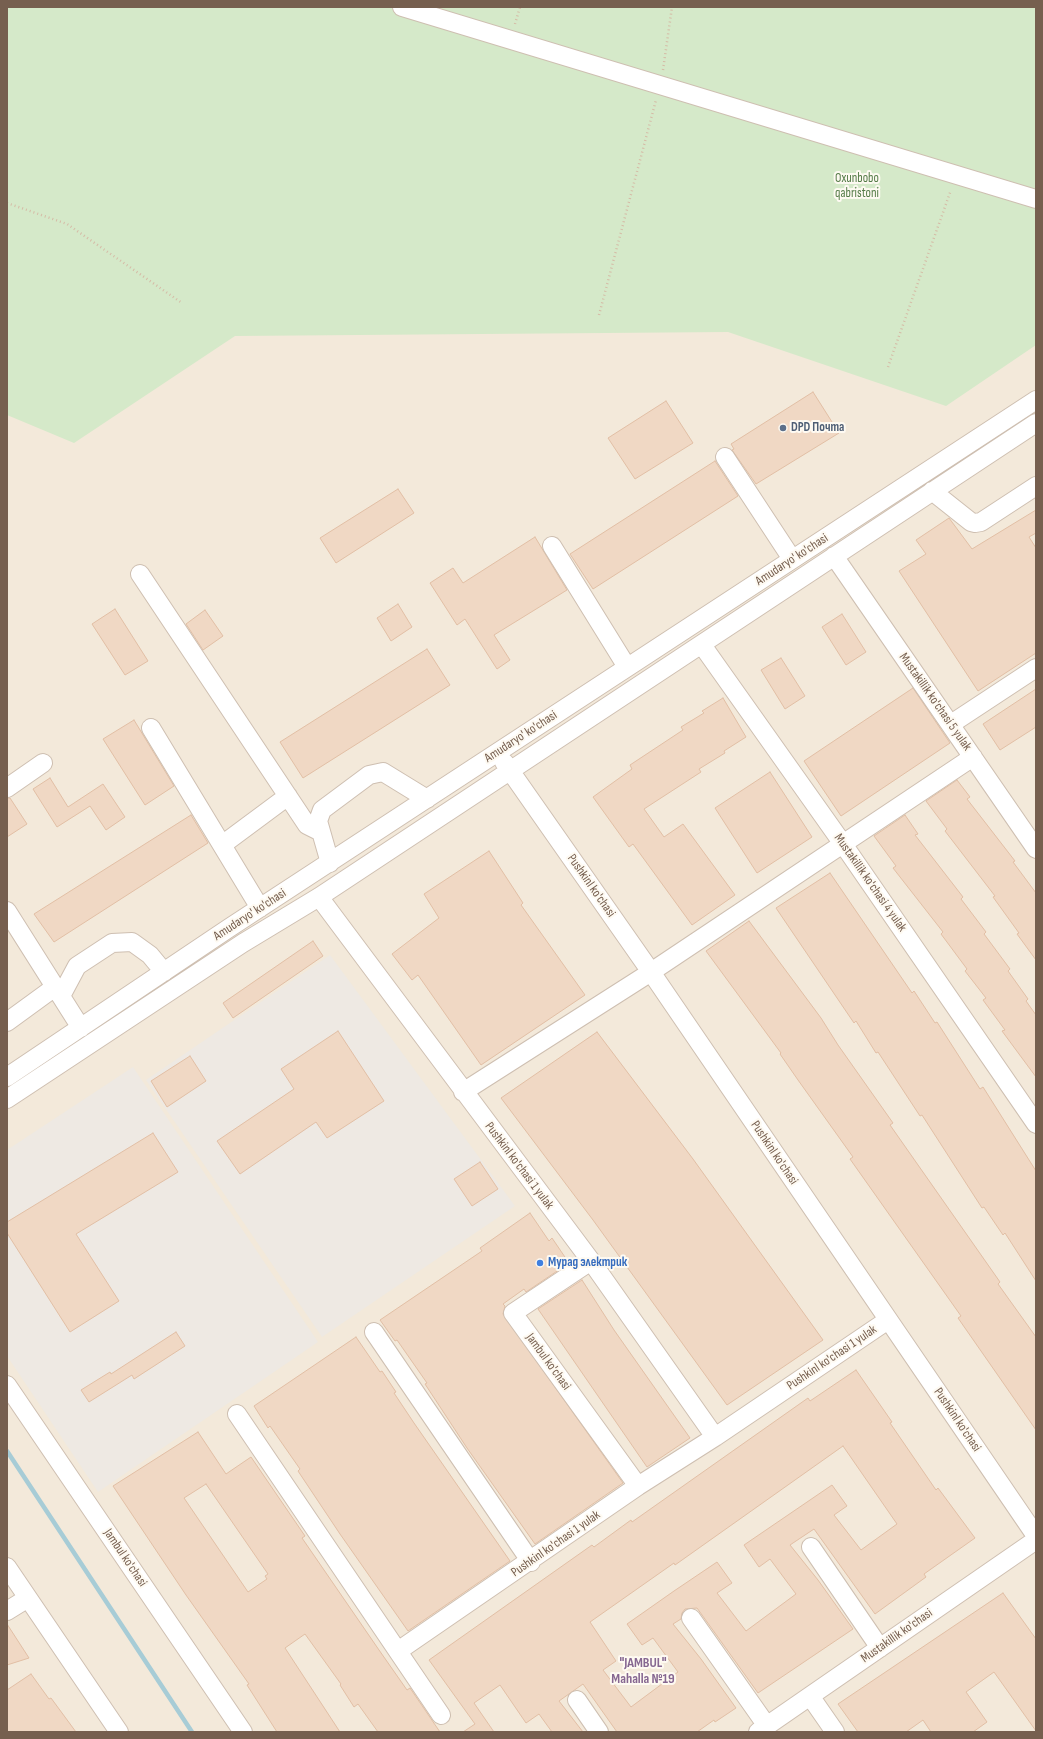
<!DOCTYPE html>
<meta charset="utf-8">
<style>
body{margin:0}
#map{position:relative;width:1043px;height:1739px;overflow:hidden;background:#fcf6eb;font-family:"Sofia Sans Condensed",sans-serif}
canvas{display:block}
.frame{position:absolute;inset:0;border:8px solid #765f4f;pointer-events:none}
</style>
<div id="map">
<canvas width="1043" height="1739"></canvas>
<div class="frame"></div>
</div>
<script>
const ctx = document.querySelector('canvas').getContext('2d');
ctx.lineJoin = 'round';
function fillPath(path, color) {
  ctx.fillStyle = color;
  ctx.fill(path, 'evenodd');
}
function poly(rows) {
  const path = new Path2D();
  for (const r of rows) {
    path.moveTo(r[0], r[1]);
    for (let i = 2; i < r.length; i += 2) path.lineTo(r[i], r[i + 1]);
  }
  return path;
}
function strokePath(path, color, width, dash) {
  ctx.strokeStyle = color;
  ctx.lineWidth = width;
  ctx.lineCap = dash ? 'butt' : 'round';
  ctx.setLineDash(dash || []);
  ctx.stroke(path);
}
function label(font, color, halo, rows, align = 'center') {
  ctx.font = font + ' "Sofia Sans Condensed",sans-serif';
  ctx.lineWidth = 4;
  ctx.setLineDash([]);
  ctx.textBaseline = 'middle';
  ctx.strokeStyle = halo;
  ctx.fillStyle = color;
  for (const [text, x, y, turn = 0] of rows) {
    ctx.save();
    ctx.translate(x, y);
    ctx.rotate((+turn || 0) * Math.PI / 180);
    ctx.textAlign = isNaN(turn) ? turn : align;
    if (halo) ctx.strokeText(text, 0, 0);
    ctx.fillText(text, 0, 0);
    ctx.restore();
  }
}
const residential = poly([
 [7,7,1036,7,1036,1732,7,1732]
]);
const industrial = poly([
 [330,955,515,1206,322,1337,146,1080],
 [133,1067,318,1342,98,1492,7,1356,7,1150]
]);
const green = poly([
 [7,7,1036,7,1036,345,946,406,728,332,235,336,74,443,7,415]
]);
const stream = poly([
 [7,1451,192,1732]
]);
const building = poly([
 [813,392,839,433,756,484,732,450,734,449,731,444,813,392],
 [666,401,693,443,635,479,608,438,666,401],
 [715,461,738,496,593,589,570,554,715,461],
 [398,489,414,513,336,563,320,538,398,489],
 [1036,510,1036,533,1029,537,1036,548,1036,653,978,691,899,571,926,554,916,540,949,518,972,549,1036,510],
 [535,537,567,590,494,635,510,660,497,669,465,619,457,625,430,583,453,568,463,583,535,537],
 [398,604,412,627,391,641,377,618,398,604],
 [115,609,148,661,125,675,92,624,115,609],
 [205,610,223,636,203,650,186,624,205,610],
 [842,614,866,652,846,665,822,627,842,614],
 [427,649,450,685,303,778,280,742,427,649],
 [781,658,805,696,785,709,761,670,781,658],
 [913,688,950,743,841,816,804,761,913,688],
 [1036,689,1036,727,1000,750,983,724,1036,689],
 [723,698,746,737,724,751,725,753,699,769,701,772,644,809,664,837,683,824,735,895,692,925,633,844,629,847,593,797,632,769,630,765,683,730,681,727,704,713,702,711,723,698],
 [134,720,174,786,145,805,103,739,134,720],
 [770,772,812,837,757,873,715,808,770,772],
 [50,778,68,807,103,784,125,817,106,830,90,806,57,827,33,789,50,778],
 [957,780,970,797,967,799,1015,861,1013,862,1036,893,1036,960,1017,934,1019,933,993,897,995,896,945,831,947,829,926,801,957,780],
 [7,798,10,798,27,824,7,837,7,798],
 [191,815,208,843,54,942,34,914,191,815],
 [905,815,918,834,915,835,963,897,961,899,986,932,984,934,1010,969,1008,971,1028,999,1026,1001,1036,1015,1036,1077,1002,1031,1005,1030,983,1000,986,998,965,971,967,969,941,934,943,932,893,868,896,866,874,836,905,815],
 [489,851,523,903,521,905,585,995,481,1065,418,975,412,980,392,954,439,918,424,894,489,851],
 [830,873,912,993,914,991,935,1023,937,1022,980,1089,983,1087,1036,1171,1036,1281,1005,1233,1003,1235,984,1207,982,1208,922,1115,920,1116,878,1052,876,1053,856,1021,854,1023,776,908,830,873],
 [749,921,821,1018,838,1045,893,1123,890,1125,1000,1282,998,1284,1036,1337,1036,1430,958,1318,961,1316,850,1159,853,1157,798,1080,780,1054,781,1053,706,951,749,921],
 [313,941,323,956,233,1018,223,1003,313,941],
 [338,1031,384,1101,327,1138,316,1122,240,1174,217,1141,294,1089,281,1069,338,1031],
 [597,1032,693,1159,823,1340,727,1405,593,1220,501,1098,597,1032],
 [190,1056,206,1081,167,1107,151,1081,190,1056],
 [153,1133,178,1172,76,1234,119,1301,70,1332,7,1233,7,1222,153,1133],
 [480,1162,498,1189,472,1206,454,1179,480,1162],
 [530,1213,549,1241,552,1238,569,1263,526,1292,524,1289,503,1304,505,1306,503,1314,623,1483,535,1544,467,1448,425,1384,427,1383,397,1340,395,1341,380,1320,482,1251,480,1248,530,1213],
 [582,1280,614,1330,690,1438,647,1467,538,1309,582,1280],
 [176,1332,185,1346,134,1379,132,1375,89,1402,81,1390,110,1372,111,1374,176,1332],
 [356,1337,380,1372,382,1371,396,1392,394,1393,414,1423,510,1561,408,1631,340,1534,298,1471,300,1469,270,1426,268,1428,254,1406,356,1337],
 [856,1370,892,1422,890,1423,936,1490,938,1488,975,1538,924,1574,926,1577,875,1614,814,1529,790,1545,818,1580,853,1629,758,1693,697,1608,685,1609,682,1613,681,1619,673,1624,701,1659,736,1708,715,1722,714,1720,697,1732,617,1732,583,1684,559,1701,583,1732,552,1732,539,1714,526,1723,500,1685,474,1703,494,1732,463,1732,475,1724,429,1660,592,1545,594,1547,631,1520,632,1522,808,1398,810,1401,856,1370],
 [843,1446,897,1524,861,1550,834,1515,847,1506,832,1485,744,1545,759,1567,770,1559,796,1594,746,1631,717,1593,732,1583,717,1562,674,1591,627,1624,642,1645,653,1638,678,1672,631,1707,603,1670,616,1661,590,1622,674,1563,675,1565,843,1446],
 [198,1432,226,1474,251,1457,305,1536,302,1538,379,1650,407,1690,410,1688,440,1732,378,1732,358,1704,354,1707,340,1685,341,1684,305,1634,285,1648,340,1732,277,1732,247,1685,249,1684,186,1595,113,1486,198,1432],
 [206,1484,268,1574,265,1576,267,1579,248,1592,184,1498,206,1484],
 [1003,1593,1036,1639,1036,1731,994,1672,966,1692,987,1722,973,1732,931,1732,923,1720,906,1732,858,1732,838,1704,1003,1593],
 [7,1624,29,1658,7,1665,7,1624],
 [31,1674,49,1699,51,1698,76,1732,7,1732,7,1690,31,1674]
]);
const path = poly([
 [515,24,520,7],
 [663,70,672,7],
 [7,203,67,224,182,303],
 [599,315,656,100],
 [888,367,951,190]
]);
const minor = poly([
 [402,7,1036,199],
 [725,457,792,559],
 [932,491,971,522,975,523,981,522,1036,486],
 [552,546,627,667],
 [834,556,1036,849],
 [140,574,307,825,321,832],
 [702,645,843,844,1036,1124],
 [951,724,1036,668],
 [151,728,260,908],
 [504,762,651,972,1036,1536],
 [7,788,43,763],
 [222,845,288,796],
 [330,863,318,821,322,810,369,775,383,772,427,799],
 [319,897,591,1261,715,1437],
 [7,911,81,1028],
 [61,996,77,966,112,943,132,942,150,955,164,972],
 [7,1022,55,987],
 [7,1077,229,928,1036,400],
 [463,1092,651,972,973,757],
 [7,1099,243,943,319,897,1036,423],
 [591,1261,513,1313,638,1486],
 [374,1332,531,1562],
 [7,1385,243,1732],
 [237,1414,441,1715],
 [811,1547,880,1648],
 [7,1567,119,1732],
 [7,1611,28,1598],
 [691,1618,767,1726],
 [398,1651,638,1486,715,1437,888,1320],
 [810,1696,835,1732],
 [577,1700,599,1732],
 [758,1732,1036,1540]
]);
const markers = [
 [783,428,4,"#5c6f8a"],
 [540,1263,4,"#3f7fe0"]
];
const parkNames = [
 ["Oxunbobo",857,179],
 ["qabristoni",857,194]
];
const serviceNames = [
 ["DPD Почта",791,428]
];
const streetNames = [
 ["Amudaryo' ko'chasi",792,560,-33],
 ["Mustakillik ko'chasi 5 yulak",935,702,55],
 ["Amudaryo' ko'chasi",521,737,-33],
 ["Mustakillik ko'chasi 4 yulak",870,883,55],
 ["Pushkinl ko'chasi",591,886,55],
 ["Amudaryo' ko'chasi",250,915,-33],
 ["Pushkinl ko'chasi",774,1153,56],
 ["Pushkinl ko'chasi 1 yulak",519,1166,53],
 ["Pushkinl ko'chasi 1 yulak",832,1358,-34],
 ["Jambul ko'chasi",548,1362,54],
 ["Pushkinl ko'chasi",957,1420,56],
 ["Pushkinl ko'chasi 1 yulak",556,1544,-35],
 ["Jambul ko'chasi",125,1558,56],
 ["Mustakillik ko'chasi",897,1636,-35]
];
const shopNames = [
 ["Мурад электрик",548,1263]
];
const neighbourhoodNames = [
 ["\"JAMBUL\"",643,1663],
 ["Mahalla №19",643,1679]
];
fillPath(residential, '#f3e9da');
fillPath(industrial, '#eee9e3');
fillPath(green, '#d5e9c9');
strokePath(stream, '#a7ccd6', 4.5);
fillPath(building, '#f0d8c4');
strokePath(building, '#e2bfa5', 1);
strokePath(minor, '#cebfb1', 20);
strokePath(path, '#d5bba6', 2.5, [1, 3]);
strokePath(minor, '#fff', 18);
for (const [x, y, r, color] of markers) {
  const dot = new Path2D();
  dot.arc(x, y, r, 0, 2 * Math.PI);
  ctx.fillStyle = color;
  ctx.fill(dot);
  strokePath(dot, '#fefaf2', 1.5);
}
label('13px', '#547b47', '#fefaf2', parkNames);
label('bold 13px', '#4e5e75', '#fefaf2', serviceNames, 'left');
label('13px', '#765f4f', '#fefaf2', streetNames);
label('bold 13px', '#366cbe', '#fefaf2', shopNames, 'left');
label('bold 14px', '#866791', '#fefaf2', neighbourhoodNames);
</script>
